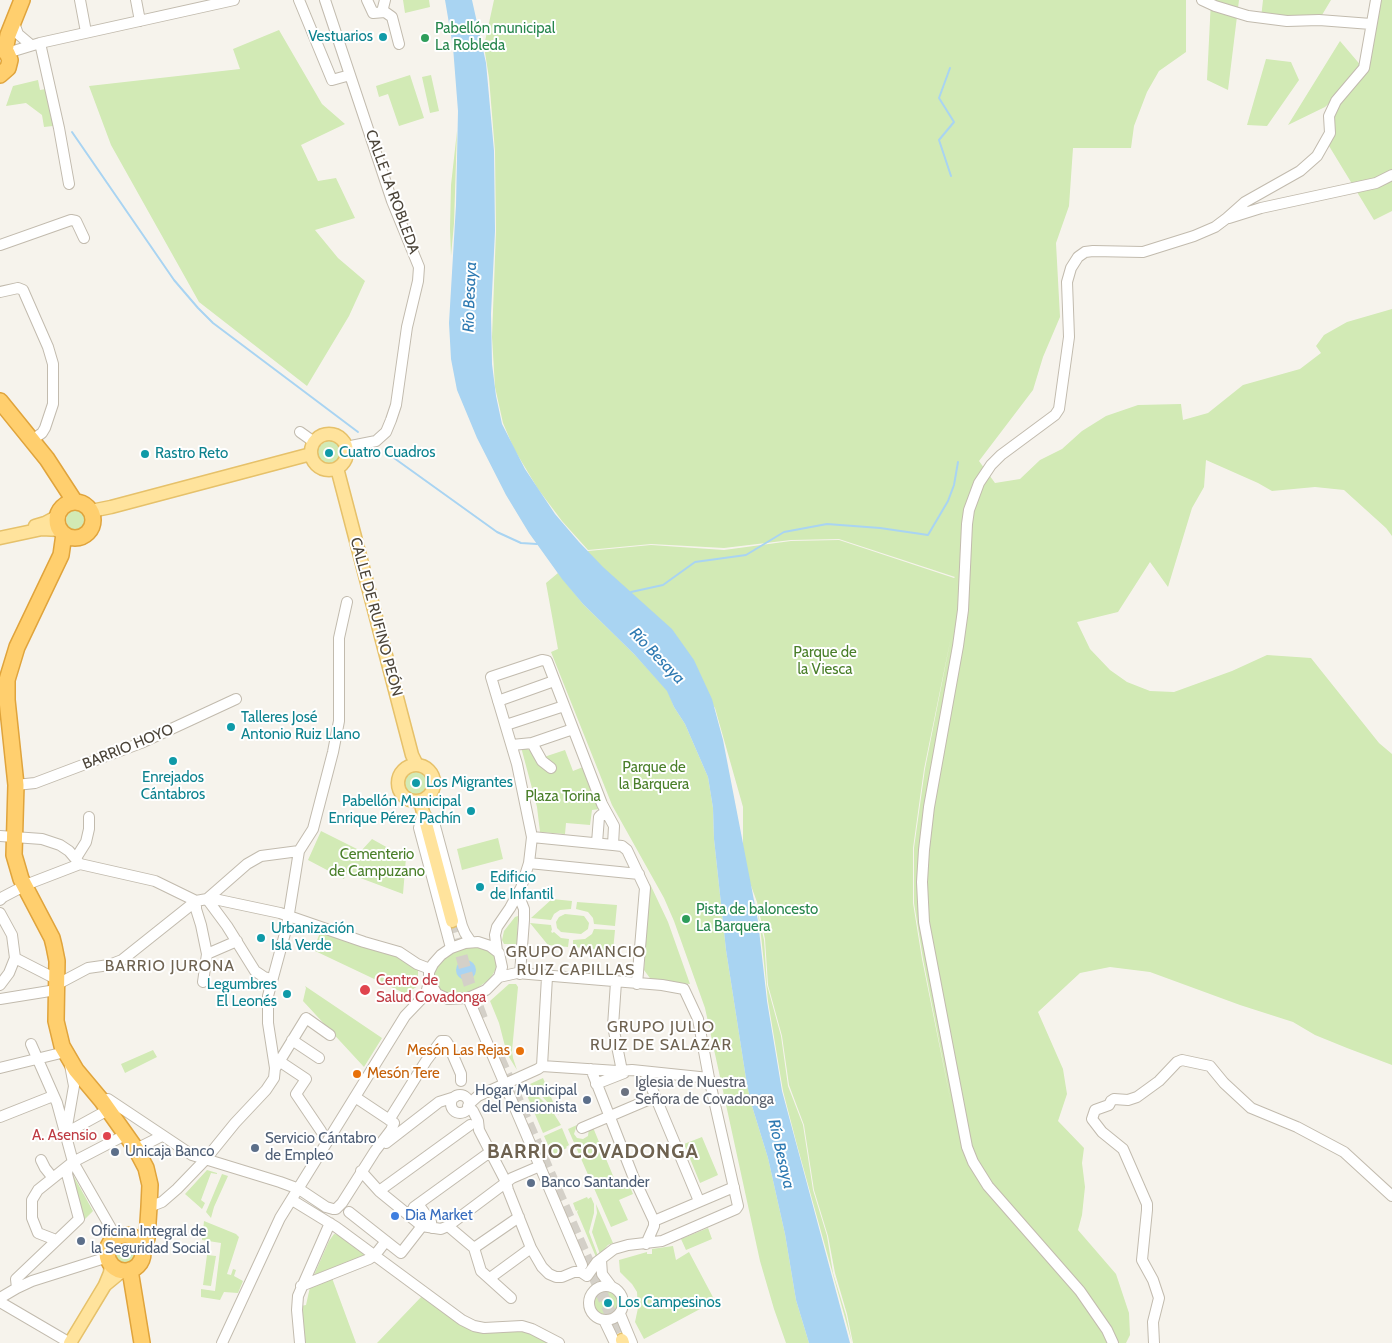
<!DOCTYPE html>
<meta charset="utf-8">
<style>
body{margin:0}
canvas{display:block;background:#f6f3ec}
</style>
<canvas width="1392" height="1343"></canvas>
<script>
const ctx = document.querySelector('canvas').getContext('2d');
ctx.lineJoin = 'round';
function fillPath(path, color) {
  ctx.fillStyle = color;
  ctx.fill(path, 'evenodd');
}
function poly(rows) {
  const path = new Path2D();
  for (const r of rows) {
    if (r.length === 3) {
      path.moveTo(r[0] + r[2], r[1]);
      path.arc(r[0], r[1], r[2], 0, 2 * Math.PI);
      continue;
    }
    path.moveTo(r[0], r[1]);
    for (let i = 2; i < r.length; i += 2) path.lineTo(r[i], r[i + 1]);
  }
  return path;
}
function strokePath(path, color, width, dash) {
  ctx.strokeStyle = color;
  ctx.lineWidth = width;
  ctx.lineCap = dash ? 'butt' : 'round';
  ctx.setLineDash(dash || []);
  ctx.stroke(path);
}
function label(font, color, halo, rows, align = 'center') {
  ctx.font = font + ' Cabin,sans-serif';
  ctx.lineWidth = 4;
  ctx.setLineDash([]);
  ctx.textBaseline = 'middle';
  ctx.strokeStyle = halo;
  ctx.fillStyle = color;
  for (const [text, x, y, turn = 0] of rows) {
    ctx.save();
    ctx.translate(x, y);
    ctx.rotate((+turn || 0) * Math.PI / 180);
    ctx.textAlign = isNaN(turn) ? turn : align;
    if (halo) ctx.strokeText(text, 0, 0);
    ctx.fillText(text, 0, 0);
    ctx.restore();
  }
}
const green = poly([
 [403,0,429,0,430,7,405,13],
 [494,0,1186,0,1186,52,1159,71,1147,92,1134,126,1131,148,1073,148,1069,206,1056,243,1060,317,1043,357,1033,390,979,461,995,483,1020,479,1040,460,1062,449,1082,431,1106,416,1138,405,1181,404,1183,420,1208,413,1243,385,1300,369,1321,353,1316,346,1324,335,1347,322,1392,309,1392,536,1386,528,1344,490,1315,487,1272,491,1258,483,1206,460,1204,487,1192,508,1168,587,1150,562,1118,612,1077,622,1090,649,1110,670,1127,682,1150,691,1174,692,1232,671,1267,655,1311,658,1379,743,1392,754,1392,1065,1347,1048,1315,1035,1293,1022,1240,1005,1150,972,1110,967,1080,973,1038,1012,1063,1069,1067,1094,1058,1121,1084,1148,1082,1163,1085,1187,1082,1215,1078,1230,1116,1274,1129,1313,1130,1335,1126,1343,853,1343,847,1314,835,1273,828,1236,814,1190,804,1125,789,1085,782,1036,768,985,765,939,757,902,743,864,743,807,715,708,693,677,578,552,651,545,724,550,791,541,839,540,954,578,955,577,839,539,791,540,724,548,651,544,588,550,562,521,538,489,514,449,503,423,495,387,492,337,496,231,495,151,489,78,484,46],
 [951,637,925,769,914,848,914,903,923,959,951,1103,922,959,913,903,913,848,924,769],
 [1211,0,1239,0,1228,90,1207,80],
 [1263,0,1331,0,1319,20,1261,18],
 [1376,0,1392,0,1392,211,1374,220,1326,141,1331,115,1351,84,1325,107,1288,125,1340,41,1363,68],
 [279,30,322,104,345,124,301,145,318,181,336,178,355,218,315,230,338,258,365,281,349,316,307,386,199,302,111,145,89,86,240,69,233,49],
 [1266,59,1291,62,1299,80,1267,126,1247,125],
 [410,75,424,118,399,126,388,94,379,97,376,86],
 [431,75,439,111,430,113,422,77],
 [38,80,40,90,46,89,54,124,53,126,44,127,42,115,26,103,6,106,13,86],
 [457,131,454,223,451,256,450,229,451,185],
 [330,453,12],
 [76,520,10],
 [558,573,583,604,634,654,668,691,674,707,685,724,708,777,713,808,714,839,726,950,747,1085,752,1106,768,1158,785,1234,796,1300,809,1343,786,1343,774,1309,760,1261,705,1008,674,921,664,898,612,805,551,652,558,649,546,583],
 [521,747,530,750,538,759,565,750,573,771,583,767,600,809,592,810,590,825,566,823,565,834,540,832,537,807],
 [416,783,13],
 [321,831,361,851,372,839,406,858,403,894,347,873,344,879,308,860],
 [498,838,503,859,462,870,457,849],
 [650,884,668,922,690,984,652,981,644,970],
 [754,897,764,940,767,985,781,1036,788,1086,803,1125,813,1190,827,1236,833,1273,846,1315,852,1343,797,1145,783,1091,768,1001,760,926],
 [552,899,572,901,571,909,560,910,554,914,551,920,531,918],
 [577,902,617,905,615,926,594,924,593,918,588,912,576,909],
 [565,914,584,916,589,923,588,929,581,934,561,932,557,928,556,922,559,917],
 [518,916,517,944,504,944,502,940,504,931,515,917],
 [530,923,551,925,552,930,551,931,552,933,554,932,561,938,569,939,568,947,548,945],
 [594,929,615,930,613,951,573,947,573,940,585,939,592,934],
 [320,933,401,957,418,969,418,986,410,991,408,995,313,950],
 [478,947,484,948,493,954,496,958,496,969,490,979,476,989,463,994,448,994,439,989,434,980,435,970,440,963,454,952,466,948],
 [509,984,516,984,518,987,512,1051,513,1058,517,1070,507,1054,499,1023,490,1001],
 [305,986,382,1038,364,1067,303,1001,306,988],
 [153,1050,157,1057,125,1073,121,1064],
 [543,1078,559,1116,554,1109,530,1084],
 [527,1085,551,1109,561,1125,543,1133,523,1086],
 [577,1125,574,1134,577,1138,583,1139,588,1136,589,1127,592,1125,616,1183,618,1184,627,1180,633,1194,619,1200,628,1220,611,1227,568,1129],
 [562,1128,569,1145,566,1147,567,1148,552,1155,550,1148,551,1147,549,1147,544,1136],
 [702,1137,718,1175,700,1183,684,1144],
 [207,1170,217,1173,217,1174,211,1173,201,1200,205,1203,202,1209,185,1194],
 [222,1174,228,1176,214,1207,211,1218,206,1212],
 [73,1175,93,1211,84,1220,71,1176],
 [587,1197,588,1199,591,1197,594,1204,594,1213,589,1232,598,1256,596,1257,577,1212,578,1210,576,1211,573,1203],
 [596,1204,613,1243,608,1245,600,1254,592,1232,597,1213],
 [204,1221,236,1234,239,1237,227,1274,231,1275,233,1269,236,1270,234,1276,243,1281,238,1293,224,1292,220,1300,201,1297,201,1289,215,1291,221,1243,202,1240],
 [708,1228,712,1239,686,1250,681,1239],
 [334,1234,341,1235,366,1255,314,1275,329,1241],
 [125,1253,13],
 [673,1246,676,1260,689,1252,715,1301,644,1339,635,1322,638,1308,637,1292,632,1284,620,1272,619,1260,647,1252,647,1254,652,1254,652,1249],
 [207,1255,216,1256,211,1286,203,1285],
 [332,1278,356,1343,303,1343,301,1306,306,1305,310,1287],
 [607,1303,13],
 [423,1295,494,1332,517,1331,531,1333,554,1343,377,1343]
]);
const water = poly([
 [445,0,472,0,486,63,494,151,495,231,491,314,492,364,496,396,502,424,525,469,555,514,579,542,603,567,672,629,694,660,712,699,723,740,758,921,767,1001,782,1091,850,1343,809,1343,796,1300,785,1234,768,1158,752,1106,747,1085,726,950,714,839,713,808,708,777,685,724,674,707,667,691,634,654,583,604,562,579,529,533,506,495,477,438,457,390,451,359,449,323,456,205,458,111,453,47],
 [466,970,10]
]);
const stream = poly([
 [950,68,939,98,954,122,939,140,951,176],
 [72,132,174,280,198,308,213,323,358,432],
 [387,453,497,532,521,543,537,544],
 [631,592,663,585,695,562,746,555,784,532,827,524,880,528,928,535,948,501,954,485,958,462]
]);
const majorTunnel = poly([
 [452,921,469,983,484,1024],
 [499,1058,622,1340]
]);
const minor = poly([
 [80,0,86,32],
 [136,0,140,21],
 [299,0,332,80,350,75],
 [325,0,392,201,419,267,418,281,407,327,396,405,391,420,386,432,376,441,346,447],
 [367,0,373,13,385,12,392,17,399,44],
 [1202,0,1215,6,1248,16,1287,21,1319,20,1371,24],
 [382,12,385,0],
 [14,23,18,34,31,45],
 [40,43,59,128,69,184],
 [7,53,40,43,234,0],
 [1229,218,1261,208,1376,183,1392,175],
 [0,245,71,220,76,221,84,238],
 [0,292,18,288,23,290,48,347,53,364,53,404,45,428,42,433,32,440],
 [300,432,314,442],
 [498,701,554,681],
 [506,725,564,706],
 [532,743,542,761,551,768],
 [512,745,532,743,573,729],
 [16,785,35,783,141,743,236,699],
 [423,812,419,828,451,948],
 [424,813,435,826,462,926,465,933,471,942],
 [0,836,42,839,60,845,69,851,80,864],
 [532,837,613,845,622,846,627,850,645,888,637,984],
 [597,843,599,817,601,815,608,815],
 [76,858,86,842,89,829,89,817],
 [529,863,639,874],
 [518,894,524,909,524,920,520,974],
 [207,899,247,864,261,856,299,851],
 [207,899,227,926,255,971,264,977,272,979],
 [0,900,3,897,28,884,80,864,155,881,196,901],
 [196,901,196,909,201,925,207,954,203,982],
 [0,913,12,935,15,958,9,973,0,985],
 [478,942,490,946,499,953,502,967,499,977,486,990,468,998,448,999,437,994,429,981,429,972,433,964,441,955,451,948,465,943,478,942],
 [497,951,495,935,497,927,510,908,521,888,529,863,532,837,517,764,491,677,542,660,547,661,602,804,614,826,613,845],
 [207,954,237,941],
 [15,958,56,979],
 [499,977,517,973,662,985,684,989,698,1019,709,1078,738,1206,736,1209,662,1241,628,1245,614,1249,597,1262,587,1276],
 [616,982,613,1026,622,1071],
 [56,985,88,968,109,965,122,960,196,901,207,899,219,900,280,913,364,942,399,952,417,964,430,969],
 [468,998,582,1265],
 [0,999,56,990],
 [292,1040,319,1058],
 [31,1044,57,1103,73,1162,116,1237],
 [279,1061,306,1079,296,1094,321,1131],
 [542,1066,547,977],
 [276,1067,306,1018,330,1035],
 [0,1068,65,1052],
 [591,1069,633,1176,654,1221,654,1226,646,1244],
 [645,1072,699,1201],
 [596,1084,624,1073],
 [460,1104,9],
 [355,1097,394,1123],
 [102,1101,108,1099,192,1155,280,1182,299,1189,326,1207,333,1209,336,1209,342,1203,375,1151,391,1130,394,1123],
 [469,1104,478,1096,538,1069,542,1066,617,1071,632,1070,709,1078],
 [468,1106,473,1111,478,1121,479,1130,506,1182,508,1190,531,1248,542,1267,549,1274,556,1277,562,1277,574,1272,581,1272,587,1276],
 [0,1117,53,1096],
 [389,1120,426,1061,441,1041,446,1041,448,1044,461,1074,461,1081],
 [582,1128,655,1097],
 [66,1132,74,1086,70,1065],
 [66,1133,108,1110],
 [386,1143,439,1102,455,1097],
 [136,1149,162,1136],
 [41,1160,45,1168,53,1178],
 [361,1171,379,1191,422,1226,441,1229,448,1226,512,1178,540,1166],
 [379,1191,470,1125],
 [292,1200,336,1227,462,1320,474,1326,484,1328,522,1326,532,1329,559,1343],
 [418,1204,431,1222,432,1228],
 [149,1207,162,1202,177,1189,205,1160,235,1123,266,1090,274,1078,275,1068,268,1023,268,996,287,926,299,851,313,829,333,752,339,721,339,638,347,602],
 [349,1212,401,1253,422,1226],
 [410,1215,414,1207,490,1152],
 [654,1221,734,1187],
 [448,1226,474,1248,481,1271,511,1298],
 [56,1240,38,1233,32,1218,32,1200,38,1190,68,1166],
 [474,1248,519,1217],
 [601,1260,602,1274,611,1286],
 [490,1278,531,1248],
 [606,1303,17],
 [301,1286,369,1259,375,1255,386,1241],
 [17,1288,16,1279,79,1219,67,1174,68,1166,73,1162,125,1135],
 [0,1298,17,1288,32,1281,108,1257],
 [0,1302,70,1343],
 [620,1314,632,1343],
 [604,1320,615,1343],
 [222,1343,280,1218,405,1016,426,994,429,981],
 [300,1343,297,1310,298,1296,330,1223],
 [1113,1343,1107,1330,1080,1291,988,1186,973,1162,967,1147,924,922,922,882,924,850,929,807,958,646,963,610,967,524,969,510,979,483,991,465,1001,455,1055,415,1059,409,1069,337,1067,282,1071,268,1078,257,1085,252,1093,251,1143,252,1194,236,1215,227,1227,218,1245,202,1300,171,1317,156,1330,133,1329,116,1336,101,1364,68,1376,0],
 [1154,1343,1153,1322,1159,1298,1153,1280,1142,1260,1147,1210,1147,1204,1123,1149,1102,1132,1092,1119,1095,1110,1109,1105,1111,1101,1114,1099,1128,1100,1137,1097,1159,1081,1177,1062,1182,1060,1210,1066,1224,1083,1251,1108,1297,1127,1344,1152,1392,1196]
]);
const major = poly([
 [329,452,18],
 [337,468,412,755,417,765],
 [91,511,111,507,311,454],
 [35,526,45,523,58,516],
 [0,538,42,529,61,530],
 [416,783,18],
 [420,801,452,921],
 [105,1285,122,1271],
 [622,1340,623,1343],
 [70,1343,105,1285,110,1273,111,1263]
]);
const highway = poly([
 [0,48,7,53,10,60,8,68,0,75],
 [5,51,8,35,22,0],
 [0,401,47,459,75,502],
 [75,520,18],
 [64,534,61,555,17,647,7,680,7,700,16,785,14,855,21,879,52,938,54,946,57,961,56,1021,62,1046,76,1070,102,1101,136,1149,146,1168,150,1185,149,1207,147,1238,143,1250],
 [125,1253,18],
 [130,1270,142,1343]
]);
const markers = [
 [383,37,5,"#0f9aa8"],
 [425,38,5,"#2e9e5b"],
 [329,453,5,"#0f9aa8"],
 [145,454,5,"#0f9aa8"],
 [231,727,5,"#0f9aa8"],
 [173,761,5,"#0f9aa8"],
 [416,783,5,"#0f9aa8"],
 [471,811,5,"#0f9aa8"],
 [480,887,5,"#0f9aa8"],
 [686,919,5,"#2e9e5b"],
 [261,938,5,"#0f9aa8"],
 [365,990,6,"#e0444e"],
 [287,994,5,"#0f9aa8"],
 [520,1051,5,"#e8710a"],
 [357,1074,5,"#e8710a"],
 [625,1092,5,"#6b7280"],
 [587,1100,5,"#5c6f8a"],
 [107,1136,5,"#e0444e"],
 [255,1148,5,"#5c6f8a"],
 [115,1152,5,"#5c6f8a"],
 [531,1183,5,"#5c6f8a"],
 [395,1216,5,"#3f7fe0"],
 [81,1241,5,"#5c6f8a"],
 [608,1303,5,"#0f9aa8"]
];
const leisureNames = [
 ["Pabellón municipal",435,29],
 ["La Robleda",435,46],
 ["Pista de baloncesto",696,910],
 ["La Barquera",696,927]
];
const cultureNames = [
 ["Vestuarios",373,37,"right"],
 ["Cuatro Cuadros",339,453],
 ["Rastro Reto",155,454],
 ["Talleres José",241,718],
 ["Antonio Ruiz Llano",241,735],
 ["Enrejados",173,778,"center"],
 ["Cántabros",173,795,"center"],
 ["Los Migrantes",426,783],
 ["Pabellón Municipal",461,802,"right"],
 ["Enrique Pérez Pachín",461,819,"right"],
 ["Edificio",490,878],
 ["de Infantil",490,895],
 ["Urbanización",271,929],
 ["Isla Verde",271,946],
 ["Legumbres",277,985,"right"],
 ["El Leonés",277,1002,"right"],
 ["Los Campesinos",618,1303]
];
const streetNames = [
 ["CALLE LA ROBLEDA",392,192,70],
 ["CALLE DE RUFINO PEÓN",376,617,75],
 ["BARRIO HOYO",128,747,-22]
];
const parkNames = [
 ["Parque de",825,653],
 ["la Viesca",825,670],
 ["Parque de",654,768],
 ["la Barquera",654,785],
 ["Plaza Torina",563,797],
 ["Cementerio",377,855],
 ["de Campuzano",377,872]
];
const healthNames = [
 ["Centro de",376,981],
 ["Salud Covadonga",376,998],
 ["A. Asensio",97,1136,"right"]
];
const foodNames = [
 ["Mesón Las Rejas",510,1051],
 ["Mesón Tere",367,1074,"left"]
];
const worshipNames = [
 ["Iglesia de Nuestra",635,1083],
 ["Señora de Covadonga",635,1100]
];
const serviceNames = [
 ["Hogar Municipal",577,1091,"right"],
 ["del Pensionista",577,1108,"right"],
 ["Servicio Cántabro",265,1139],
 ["de Empleo",265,1156],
 ["Unicaja Banco",125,1152],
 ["Banco Santander",541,1183],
 ["Oficina Integral de",91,1232],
 ["la Seguridad Social",91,1249]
];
const shopNames = [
 ["Dia Market",405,1216]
];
const waterNames = [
 ["Río Besaya",470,297,-88],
 ["Río Besaya",657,656,46],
 ["Río Besaya",781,1154,77]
];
const neighbourhoodNames = [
 ["GRUPO AMANCIO",576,952],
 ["RUIZ CAPILLAS",576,970],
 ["BARRIO JURONA",170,966],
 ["GRUPO JULIO",661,1027],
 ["RUIZ DE SALAZAR",661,1045]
];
const districtNames = [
 ["BARRIO COVADONGA",593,1152]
];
fillPath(green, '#d2eab5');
fillPath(water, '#a9d4f2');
strokePath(stream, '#a9d4f2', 2);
strokePath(majorTunnel, '#d4d0c8', 12, [12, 6]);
strokePath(minor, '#c2bbae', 12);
strokePath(major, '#e6c16a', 15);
strokePath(highway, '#e0a43c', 18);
strokePath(minor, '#fff', 10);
strokePath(major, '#ffe39c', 12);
strokePath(highway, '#ffcf6e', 15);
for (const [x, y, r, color] of markers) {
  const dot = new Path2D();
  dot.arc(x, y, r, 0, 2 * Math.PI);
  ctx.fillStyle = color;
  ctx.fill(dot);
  strokePath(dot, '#fff', 2);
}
label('15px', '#27864d', '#fff', leisureNames, 'left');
label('15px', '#0d838f', '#fff', cultureNames, 'left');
label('15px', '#4b4439', '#fff', streetNames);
label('15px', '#4a7f2a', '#fff', parkNames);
label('15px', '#be3a42', '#fff', healthNames, 'left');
label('15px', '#c56008', '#fff', foodNames, 'right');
label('15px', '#5b616d', '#fff', worshipNames, 'left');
label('15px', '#4e5e75', '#fff', serviceNames, 'left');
label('15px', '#366cbe', '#fff', shopNames, 'left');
label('italic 16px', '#2e7ab2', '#fff', waterNames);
ctx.letterSpacing = '1px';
label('16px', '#6e6250', '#fff', neighbourhoodNames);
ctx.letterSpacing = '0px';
ctx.letterSpacing = '1px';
label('bold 20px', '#6e6250', '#fff', districtNames);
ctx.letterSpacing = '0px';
</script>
